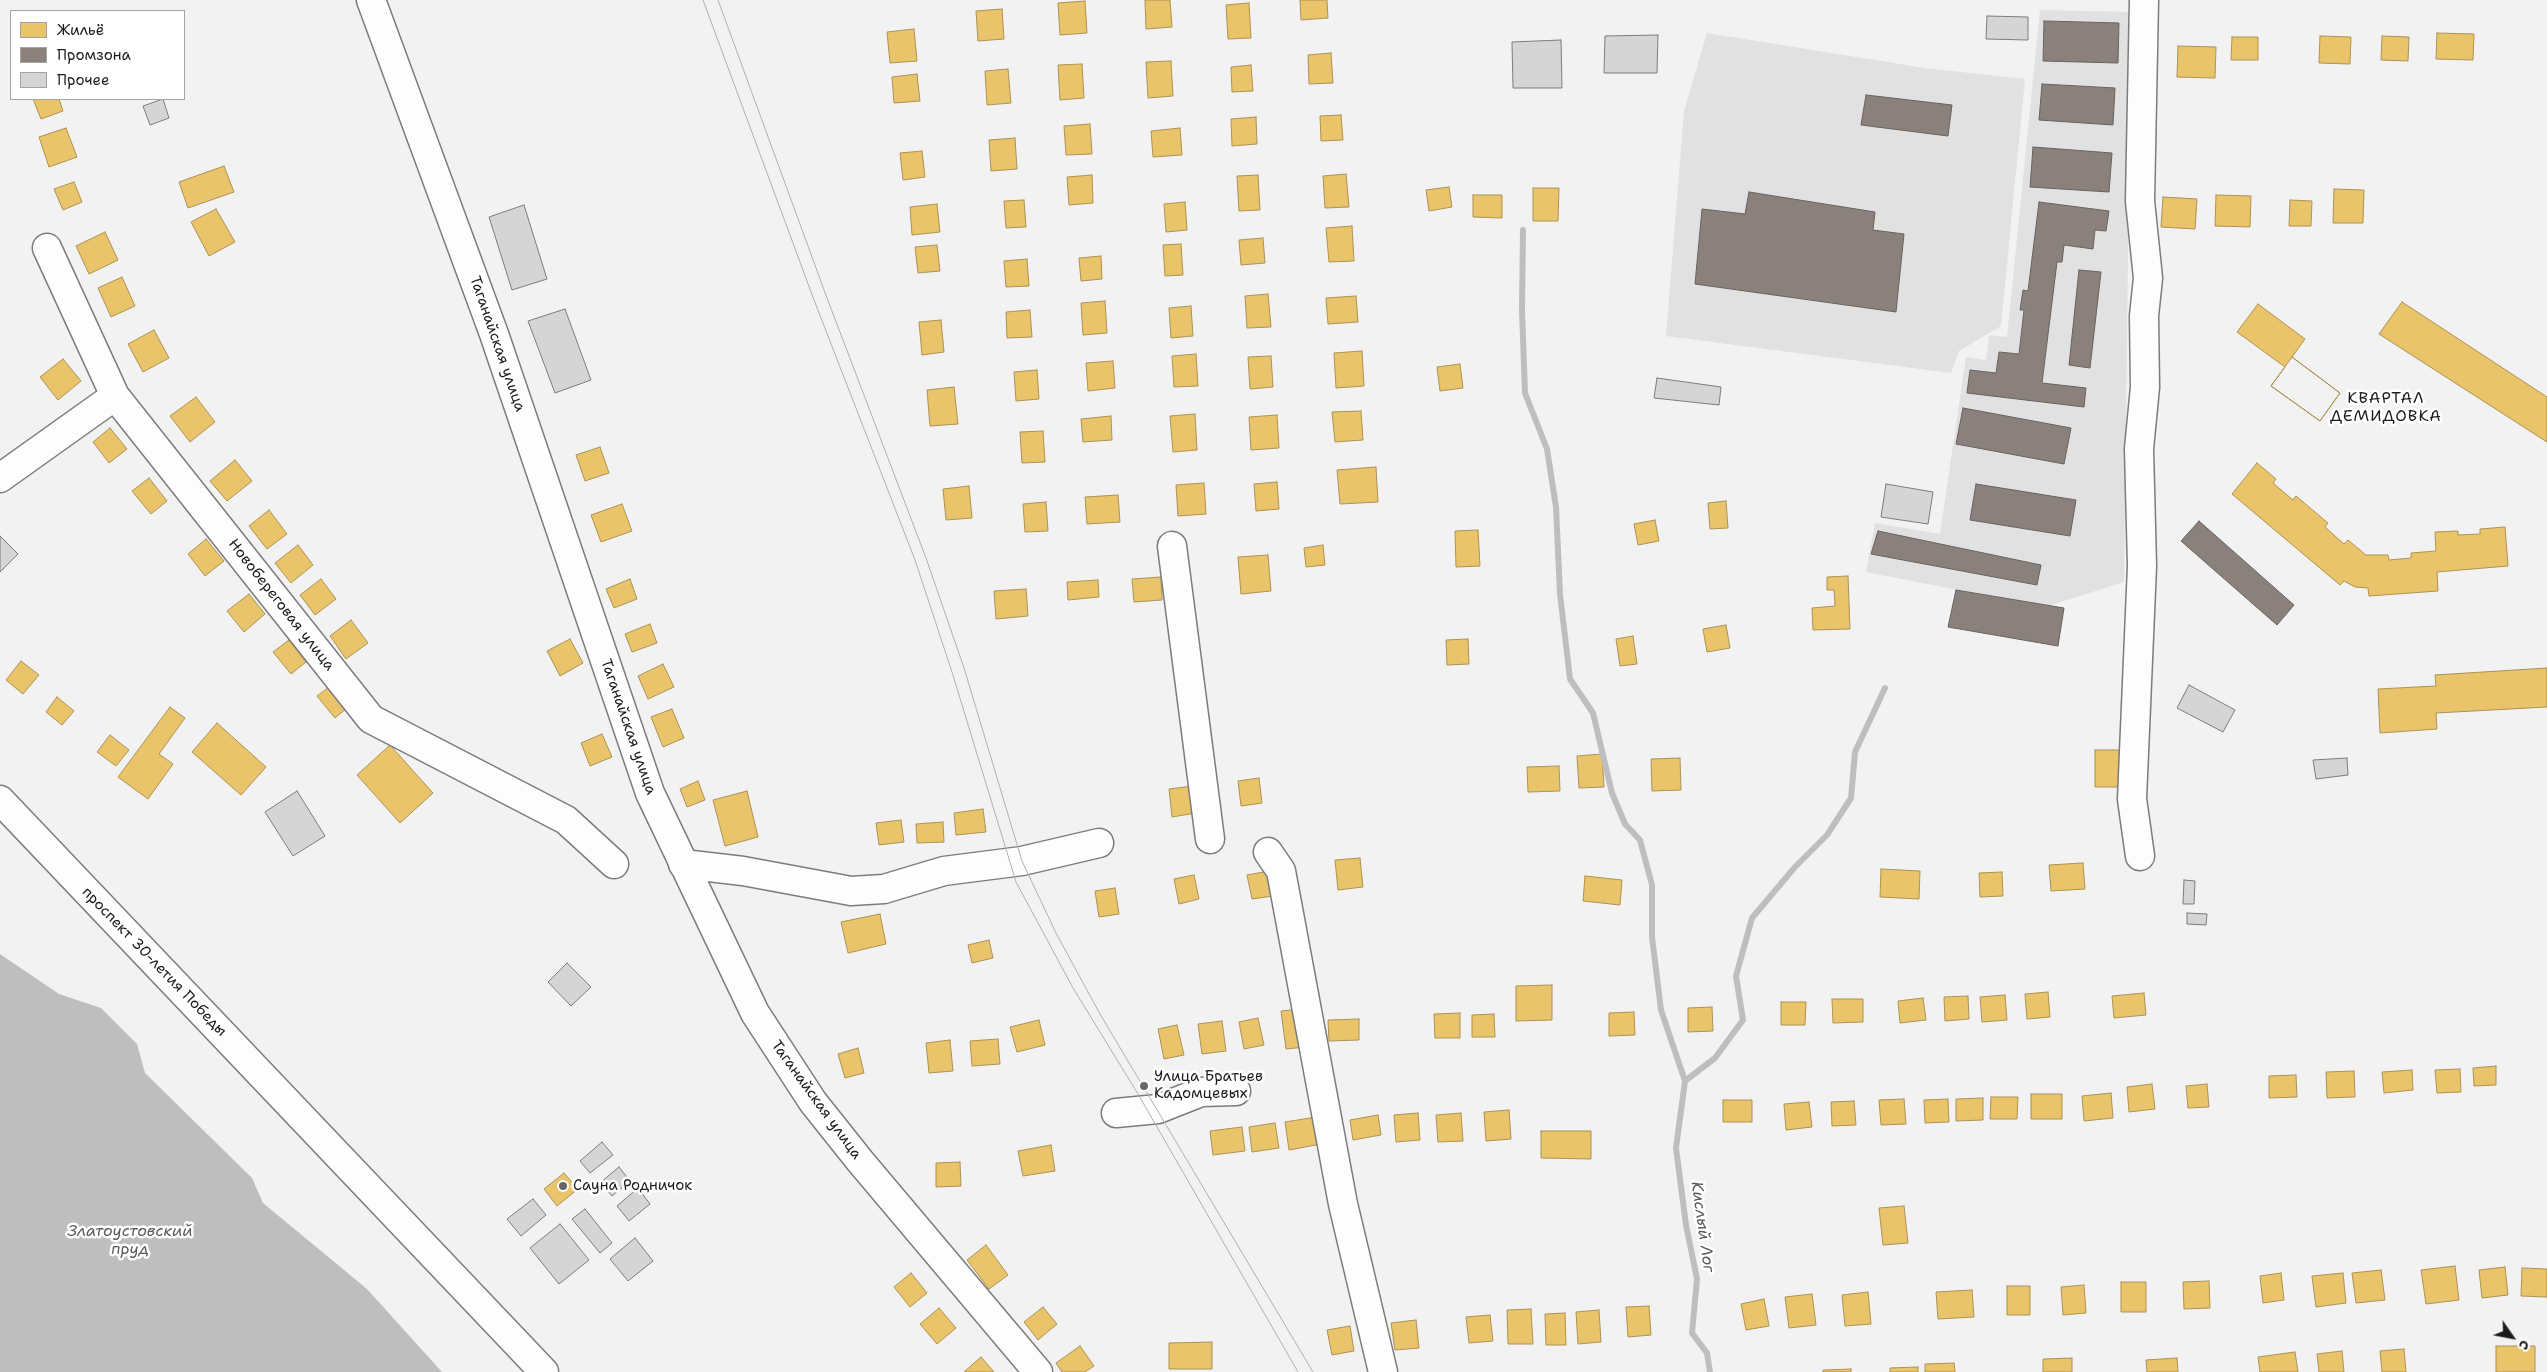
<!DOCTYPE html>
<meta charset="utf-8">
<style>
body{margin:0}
#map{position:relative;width:2547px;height:1372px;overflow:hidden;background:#f2f2f2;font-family:"Shantell Sans",sans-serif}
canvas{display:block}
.legend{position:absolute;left:10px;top:10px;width:175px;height:90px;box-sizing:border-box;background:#fff;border:1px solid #a4a4a4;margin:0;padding:6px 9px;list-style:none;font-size:15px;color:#1c1c1c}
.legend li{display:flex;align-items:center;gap:10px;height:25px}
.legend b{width:25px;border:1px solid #a4a4a4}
.north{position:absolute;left:2487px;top:1312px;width:50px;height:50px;-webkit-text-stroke:4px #fff;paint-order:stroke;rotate:123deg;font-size:14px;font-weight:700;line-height:20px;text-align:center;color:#1c1c1c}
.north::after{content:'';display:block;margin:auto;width:18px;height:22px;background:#1c1c1c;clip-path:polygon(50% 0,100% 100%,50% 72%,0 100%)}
</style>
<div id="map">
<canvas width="2547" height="1372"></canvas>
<ul class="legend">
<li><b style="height:14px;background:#e9c46a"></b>Жильё</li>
<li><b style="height:14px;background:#8a817c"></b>Промзона</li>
<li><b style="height:14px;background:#d5d5d5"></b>Прочее</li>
</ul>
<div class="north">С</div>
</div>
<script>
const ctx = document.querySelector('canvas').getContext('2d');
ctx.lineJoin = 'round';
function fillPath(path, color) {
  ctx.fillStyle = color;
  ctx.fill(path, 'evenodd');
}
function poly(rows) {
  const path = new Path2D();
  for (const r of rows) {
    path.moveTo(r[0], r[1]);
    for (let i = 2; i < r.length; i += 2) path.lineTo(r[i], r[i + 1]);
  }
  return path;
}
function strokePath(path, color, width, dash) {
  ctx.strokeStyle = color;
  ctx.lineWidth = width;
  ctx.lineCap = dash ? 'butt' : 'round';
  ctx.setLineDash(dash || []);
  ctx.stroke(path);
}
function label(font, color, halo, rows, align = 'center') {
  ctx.font = font + ' "Shantell Sans",sans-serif';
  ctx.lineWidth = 5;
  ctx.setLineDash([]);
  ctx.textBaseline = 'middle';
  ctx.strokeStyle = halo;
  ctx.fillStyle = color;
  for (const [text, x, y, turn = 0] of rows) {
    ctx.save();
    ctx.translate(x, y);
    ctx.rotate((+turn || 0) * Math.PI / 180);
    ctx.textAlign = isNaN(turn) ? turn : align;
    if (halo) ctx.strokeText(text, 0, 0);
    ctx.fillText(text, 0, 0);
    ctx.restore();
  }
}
const built = poly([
 [2040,10,2131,12,2124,582,2045,607,1866,572,1875,523,1940,534,1966,357,1986,360,1989,335,2007,337],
 [1707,33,1925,68,2025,79,2001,326,1959,351,1951,373,1666,336,1684,111]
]);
const water = poly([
 [0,954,59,994,101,1008,137,1044,145,1073,252,1178,263,1203,367,1289,442,1372,0,1372]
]);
const homes = poly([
 [1145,0,1170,0,1172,27,1146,29,1145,0],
 [1300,0,1327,0,1328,18,1301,20,1300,0],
 [1085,1,1087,33,1060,35,1058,3,1085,1],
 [1249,3,1251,38,1228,39,1226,5,1249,3],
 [1002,9,1004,39,978,41,976,11,1002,9],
 [914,29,917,61,890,63,887,32,914,29],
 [2437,33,2474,34,2473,60,2436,59,2437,33],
 [2320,36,2351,37,2350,64,2319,63,2320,36],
 [2382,36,2409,37,2408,61,2381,60,2382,36],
 [2232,37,2258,37,2258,60,2231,60,2232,37],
 [2178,46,2216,47,2215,78,2177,77,2178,46],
 [1331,53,1333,83,1309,84,1308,55,1331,53],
 [1171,61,1173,96,1148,98,1146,62,1171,61],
 [1082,64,1084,98,1060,100,1058,65,1082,64],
 [1251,65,1253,91,1232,92,1231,67,1251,65],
 [1008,69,1011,103,987,105,985,71,1008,69],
 [917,74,920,101,894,103,892,77,917,74],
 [33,99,59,99,63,111,41,119,33,99],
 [1341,115,1343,140,1321,141,1320,116,1341,115],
 [1256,117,1257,144,1232,146,1231,119,1256,117],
 [1090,124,1092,154,1066,155,1064,126,1090,124],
 [66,128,77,157,49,167,39,137,66,128],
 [1180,128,1182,155,1153,157,1151,131,1180,128],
 [1015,138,1017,169,991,171,989,140,1015,138],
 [922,151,925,177,903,180,900,153,922,151],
 [224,166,234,192,188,208,179,182,224,166],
 [1346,174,1349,207,1325,208,1323,176,1346,174],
 [1092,175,1093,203,1069,205,1067,177,1092,175],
 [1258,175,1260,210,1239,211,1237,176,1258,175],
 [74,182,82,202,63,210,54,189,74,182],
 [1449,187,1452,207,1429,211,1426,190,1449,187],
 [1533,188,1559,188,1558,221,1533,221,1533,188],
 [2334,189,2364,190,2363,223,2333,223,2334,189],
 [1473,195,1502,195,1502,218,1473,217,1473,195],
 [2216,195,2251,196,2250,227,2215,226,2216,195],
 [2163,197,2197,199,2195,229,2161,227,2163,197],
 [1024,200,1026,227,1006,228,1004,201,1024,200],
 [2290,200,2312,201,2311,226,2289,226,2290,200],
 [1185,202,1187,230,1166,232,1164,204,1185,202],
 [937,204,940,232,912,235,910,207,937,204],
 [216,209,235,242,209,256,191,222,216,209],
 [1352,226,1354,261,1329,262,1326,228,1352,226],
 [105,232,118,260,89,274,76,246,105,232],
 [1263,238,1265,263,1241,265,1239,240,1263,238],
 [1181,244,1183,275,1165,276,1163,245,1181,244],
 [937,245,940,271,918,273,915,247,937,245],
 [1101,256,1102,279,1081,281,1079,258,1101,256],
 [1027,259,1029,286,1006,287,1004,261,1027,259],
 [122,277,135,306,111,317,98,288,122,277],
 [1268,294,1271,327,1247,328,1245,296,1268,294],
 [1356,296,1358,322,1328,324,1326,298,1356,296],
 [1105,301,1107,333,1083,335,1081,303,1105,301],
 [2402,302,2547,397,2547,442,2379,334,2402,302],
 [2258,304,2305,339,2292,357,2340,393,2320,421,2271,386,2285,367,2237,332,2258,304],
 [1191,306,1193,336,1171,338,1169,308,1191,306],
 [1030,310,1032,337,1007,338,1006,312,1030,310],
 [941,320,944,352,922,355,919,322,941,320],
 [154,330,169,358,143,372,128,344,154,330],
 [1362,351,1364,386,1336,388,1334,353,1362,351],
 [1196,354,1198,386,1174,387,1172,356,1196,354],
 [1271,356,1273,387,1250,389,1248,357,1271,356],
 [2292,357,2340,393,2320,421,2271,386,2292,357],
 [63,359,81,381,58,400,40,377,63,359],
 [1113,361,1115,388,1088,391,1086,363,1113,361],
 [1460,364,1463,388,1440,391,1437,367,1460,364],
 [1037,370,1039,399,1016,401,1014,372,1037,370],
 [954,387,958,424,930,426,927,390,954,387],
 [196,397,215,422,190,442,170,416,196,397],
 [1361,411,1363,440,1335,442,1332,412,1361,411],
 [1195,414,1197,450,1173,452,1170,416,1195,414],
 [1277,415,1279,448,1251,450,1249,417,1277,415],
 [1111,416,1112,440,1083,442,1081,419,1111,416],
 [110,428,127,449,109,463,93,442,110,428],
 [1043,431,1045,462,1022,463,1020,432,1043,431],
 [600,447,609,473,585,481,576,455,600,447],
 [235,460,252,481,227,501,210,481,235,460],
 [2257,463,2276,479,2273,483,2293,500,2296,496,2328,523,2325,527,2344,544,2348,540,2366,555,2388,555,2389,560,2411,558,2411,553,2436,551,2435,532,2458,531,2458,535,2480,534,2480,529,2505,527,2508,566,2437,572,2438,591,2369,596,2368,588,2355,587,2344,581,2340,585,2232,494,2257,463],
 [1376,467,1378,502,1340,504,1337,470,1376,467],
 [149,478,167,501,151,514,132,491,149,478],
 [1277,482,1279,509,1256,511,1254,484,1277,482],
 [1204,483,1206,514,1178,516,1176,485,1204,483],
 [969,486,972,518,946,520,943,489,969,486],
 [1118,495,1120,522,1087,524,1085,497,1118,495],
 [1726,501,1728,528,1710,529,1708,503,1726,501],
 [1046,502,1048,531,1025,532,1023,504,1046,502],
 [622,504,632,531,601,542,591,515,622,504],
 [269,510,287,534,267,549,249,526,269,510],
 [1655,520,1659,541,1638,545,1634,524,1655,520],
 [1478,530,1480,566,1456,567,1455,531,1478,530],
 [206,539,224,561,205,576,188,554,206,539],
 [298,545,313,565,291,583,275,563,298,545],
 [1323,545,1325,565,1306,567,1304,548,1323,545],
 [1268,555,1271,591,1241,594,1238,557,1268,555],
 [1848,576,1850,629,1813,630,1812,608,1835,606,1834,590,1827,590,1827,577,1848,576],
 [1161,577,1162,600,1134,602,1132,579,1161,577],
 [321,579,336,599,315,615,300,595,321,579],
 [630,579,637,599,614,608,606,589,630,579],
 [1098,580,1099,597,1068,600,1067,582,1098,580],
 [1026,589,1028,616,996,619,994,591,1026,589],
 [249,594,265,614,244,632,227,611,249,594],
 [351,620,368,643,346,659,330,636,351,620],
 [650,624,657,643,632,652,625,634,650,624],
 [1726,625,1730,648,1707,652,1703,629,1726,625],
 [1633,636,1637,664,1620,666,1616,639,1633,636],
 [570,639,583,663,560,676,547,651,570,639],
 [1468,639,1469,664,1447,665,1446,640,1468,639],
 [289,640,306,662,291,674,273,652,289,640],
 [21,661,39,675,23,694,6,680,21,661],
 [663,664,674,687,648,699,638,676,663,664],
 [2547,668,2547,707,2436,713,2437,729,2380,733,2378,689,2436,686,2435,675,2547,668],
 [329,687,347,708,335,718,317,696,329,687],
 [57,697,74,711,62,725,46,712,57,697],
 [170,707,185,718,159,754,173,764,148,799,118,777,170,707],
 [672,709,684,738,663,747,651,717,672,709],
 [217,723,266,767,241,795,192,752,217,723],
 [602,734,612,757,590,766,581,743,602,734],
 [110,735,129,750,116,766,97,752,110,735],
 [390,745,433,793,400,823,357,775,390,745],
 [2095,750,2121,750,2121,787,2095,787,2095,750],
 [1602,754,1604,787,1579,788,1577,756,1602,754],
 [1680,758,1681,790,1652,791,1651,759,1680,758],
 [1559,766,1560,791,1528,792,1527,767,1559,766],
 [1259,778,1262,803,1241,806,1238,781,1259,778],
 [698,781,705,800,687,807,680,789,698,781],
 [1193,786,1196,813,1172,817,1169,789,1193,786],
 [747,791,758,837,725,846,713,800,747,791],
 [983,809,986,832,956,835,954,813,983,809],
 [901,820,904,842,879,845,876,823,901,820],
 [943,822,944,842,917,843,916,824,943,822],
 [1360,858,1363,887,1338,890,1335,860,1360,858],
 [2083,863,2085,889,2051,891,2049,865,2083,863],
 [1881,869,1920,871,1919,899,1880,897,1881,869],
 [1269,871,1273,896,1252,899,1247,875,1269,871],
 [2002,872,2003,896,1980,897,1979,873,2002,872],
 [1194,875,1199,899,1179,904,1174,879,1194,875],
 [1585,876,1622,880,1620,905,1583,901,1585,876],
 [1115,888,1119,914,1099,917,1095,891,1115,888],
 [880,914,886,944,848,953,841,922,880,914],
 [989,940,993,958,972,963,968,945,989,940],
 [1552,985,1552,1020,1516,1021,1516,986,1552,985],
 [2048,992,2050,1017,2027,1019,2025,994,2048,992],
 [2144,993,2146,1015,2114,1018,2112,996,2144,993],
 [2005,995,2007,1020,1982,1022,1980,997,2005,995],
 [1968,996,1969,1019,1945,1021,1944,997,1968,996],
 [1923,998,1926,1020,1900,1023,1898,1001,1923,998],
 [1832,999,1863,999,1863,1022,1833,1023,1832,999],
 [1781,1002,1806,1002,1805,1025,1781,1025,1781,1002],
 [1712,1007,1713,1031,1688,1032,1688,1008,1712,1007],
 [1302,1009,1306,1047,1286,1049,1281,1011,1302,1009],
 [1634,1012,1635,1035,1609,1036,1609,1013,1634,1012],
 [1460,1013,1460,1038,1435,1038,1434,1014,1460,1013],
 [1494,1014,1495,1037,1472,1037,1472,1015,1494,1014],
 [1258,1018,1264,1045,1244,1049,1239,1022,1258,1018],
 [1359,1019,1359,1040,1329,1041,1328,1020,1359,1019],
 [1039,1020,1045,1045,1017,1052,1010,1027,1039,1020],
 [1222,1021,1226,1051,1202,1054,1198,1024,1222,1021],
 [1177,1025,1184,1055,1164,1059,1158,1029,1177,1025],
 [998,1039,1000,1064,972,1066,970,1041,998,1039],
 [950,1040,953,1071,929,1073,926,1043,950,1040],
 [858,1048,864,1073,845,1078,838,1054,858,1048],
 [2496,1066,2496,1085,2474,1086,2473,1068,2496,1066],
 [2460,1069,2461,1092,2437,1093,2435,1070,2460,1069],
 [2412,1070,2413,1090,2384,1093,2382,1072,2412,1070],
 [2354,1071,2355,1097,2327,1098,2326,1072,2354,1071],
 [2296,1075,2297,1097,2269,1098,2269,1076,2296,1075],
 [2152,1084,2155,1109,2129,1112,2127,1087,2152,1084],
 [2207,1084,2209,1107,2188,1108,2186,1086,2207,1084],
 [2111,1093,2113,1118,2084,1121,2082,1096,2111,1093],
 [2031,1094,2062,1094,2062,1119,2031,1119,2031,1094],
 [1991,1097,2018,1097,2017,1119,1990,1119,1991,1097],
 [1983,1098,1983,1120,1956,1121,1956,1099,1983,1098],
 [1904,1099,1906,1124,1881,1125,1879,1100,1904,1099],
 [1948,1099,1949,1122,1925,1123,1924,1100,1948,1099],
 [1723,1100,1752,1100,1752,1122,1723,1122,1723,1100],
 [1854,1101,1856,1125,1832,1126,1831,1102,1854,1101],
 [1809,1102,1812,1127,1786,1130,1784,1104,1809,1102],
 [1509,1110,1511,1139,1486,1141,1484,1112,1509,1110],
 [1418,1113,1420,1140,1396,1142,1394,1115,1418,1113],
 [1461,1113,1463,1141,1438,1142,1436,1115,1461,1113],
 [1378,1115,1381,1135,1353,1140,1350,1120,1378,1115],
 [1316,1117,1321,1144,1289,1150,1285,1122,1316,1117],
 [1275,1123,1279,1148,1252,1152,1249,1127,1275,1123],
 [1242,1127,1245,1151,1213,1155,1210,1131,1242,1127],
 [1541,1131,1591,1131,1591,1159,1541,1158,1541,1131],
 [1051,1145,1055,1171,1023,1176,1018,1151,1051,1145],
 [960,1162,961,1186,936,1187,936,1163,960,1162],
 [564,1173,578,1189,557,1206,544,1189,564,1173],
 [1904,1206,1908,1243,1883,1245,1879,1208,1904,1206],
 [986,1245,1008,1275,989,1289,967,1260,986,1245],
 [2455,1266,2459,1300,2426,1304,2421,1270,2455,1266],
 [2505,1267,2508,1295,2482,1298,2479,1270,2505,1267],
 [2522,1268,2547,1269,2547,1297,2521,1296,2522,1268],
 [2381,1270,2385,1300,2356,1303,2352,1273,2381,1270],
 [911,1273,927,1293,910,1307,894,1287,911,1273],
 [2281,1273,2284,1300,2263,1303,2260,1276,2281,1273],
 [2343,1273,2346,1303,2316,1307,2312,1276,2343,1273],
 [2209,1281,2210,1308,2184,1309,2183,1282,2209,1281],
 [2121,1282,2146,1282,2146,1312,2121,1312,2121,1282],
 [2084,1285,2086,1313,2063,1315,2061,1287,2084,1285],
 [2007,1286,2030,1286,2030,1315,2007,1315,2007,1286],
 [1972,1290,1974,1317,1938,1319,1936,1292,1972,1290],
 [1868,1292,1871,1324,1845,1326,1842,1295,1868,1292],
 [1812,1294,1816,1325,1789,1328,1785,1297,1812,1294],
 [1764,1299,1769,1326,1746,1330,1741,1304,1764,1299],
 [1649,1306,1651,1335,1628,1337,1626,1307,1649,1306],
 [1043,1307,1057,1324,1038,1340,1024,1322,1043,1307],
 [939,1308,956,1328,937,1344,920,1324,939,1308],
 [1531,1309,1533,1344,1508,1344,1507,1310,1531,1309],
 [1599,1310,1601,1342,1578,1344,1576,1312,1599,1310],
 [1565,1313,1566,1345,1546,1345,1545,1314,1565,1313],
 [1490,1315,1493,1341,1469,1343,1466,1317,1490,1315],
 [1416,1320,1419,1348,1395,1350,1391,1323,1416,1320],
 [1350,1326,1354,1351,1332,1355,1327,1330,1350,1326],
 [1212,1342,1212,1369,1169,1369,1169,1343,1212,1342],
 [1080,1346,1094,1366,1085,1372,1062,1372,1056,1363,1080,1346],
 [2496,1346,2535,1346,2535,1372,2496,1372,2496,1346],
 [2404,1349,2406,1372,2382,1372,2380,1351,2404,1349],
 [2342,1351,2344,1372,2319,1372,2317,1354,2342,1351],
 [2295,1352,2298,1372,2260,1372,2258,1357,2295,1352],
 [981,1357,994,1372,964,1372,981,1357],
 [2072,1358,2072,1372,2043,1372,2043,1359,2072,1358],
 [2177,1358,2178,1372,2147,1372,2146,1360,2177,1358],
 [1954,1363,1955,1372,1925,1372,1925,1364,1954,1363],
 [1918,1367,1918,1372,1890,1372,1890,1368,1918,1367],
 [1851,1369,1851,1372,1823,1372,1823,1370,1851,1369]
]);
const industry = poly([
 [2044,21,2119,23,2118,63,2043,61,2044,21],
 [2042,84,2115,88,2113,125,2039,120,2042,84],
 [1866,95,1952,105,1948,136,1861,125,1866,95],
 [2033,147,2112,153,2109,192,2030,187,2033,147],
 [1749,192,1875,212,1873,230,1904,234,1896,312,1695,284,1702,209,1745,214,1749,192],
 [2039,202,2109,211,2106,231,2095,230,2093,249,2064,245,2062,262,2057,262,2042,383,2086,388,2084,407,1967,393,1970,370,1996,373,1999,352,2019,354,2024,310,2020,310,2023,290,2028,291,2039,202],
 [2079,270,2101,272,2090,368,2069,365,2079,270],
 [1963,408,2071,428,2064,464,1956,444,1963,408],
 [1976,484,2076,500,2070,536,1970,520,1976,484],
 [2199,521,2294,605,2277,625,2181,541,2199,521],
 [1878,531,2041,565,2037,585,1871,554,1878,531],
 [1956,590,2064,608,2058,646,1948,627,1956,590]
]);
const stream = poly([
 [1523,230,1522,310,1525,393,1547,449,1556,507,1560,594,1570,679,1593,713,1612,793,1625,824,1640,840,1652,885,1652,937,1661,1010,1685,1081,1676,1148,1686,1225,1697,1279,1692,1333,1707,1353,1710,1372],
 [1685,1081,1715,1058,1743,1020,1736,976,1752,918,1795,867,1827,835,1851,798,1855,752,1885,688]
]);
const building = poly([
 [1987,16,2028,17,2028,40,1986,39,1987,16],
 [1658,35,1657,73,1604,73,1605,36,1658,35],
 [1561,40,1562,88,1513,88,1512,42,1561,40],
 [163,99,169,118,150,125,143,106,163,99],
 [524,205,547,279,512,290,489,217,524,205],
 [565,309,591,380,555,393,528,321,565,309],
 [1657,378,1721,387,1719,405,1654,398,1657,378],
 [1886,484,1933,492,1928,524,1881,517,1886,484],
 [0,536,18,554,0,572,0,536],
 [2189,685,2235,710,2223,732,2177,708,2189,685],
 [2347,758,2348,775,2316,779,2313,760,2347,758],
 [297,791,325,836,293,856,265,812,297,791],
 [2184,880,2195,881,2194,904,2183,904,2184,880],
 [2187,913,2207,914,2206,925,2187,924,2187,913],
 [567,963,591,987,571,1006,548,982,567,963],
 [602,1142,613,1155,590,1173,580,1161,602,1142],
 [619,1167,630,1181,612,1196,601,1182,619,1167],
 [638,1188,650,1204,629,1221,617,1206,638,1188],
 [533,1199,546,1215,521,1236,507,1219,533,1199],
 [585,1209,612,1243,600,1253,572,1219,585,1209],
 [560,1224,589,1260,559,1284,530,1248,560,1224],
 [635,1238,653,1261,628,1281,610,1259,635,1238]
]);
const minor = poly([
 [47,248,115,396,371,719,566,820,614,864],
 [0,478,115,396],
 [1172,546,1210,839],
 [1268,852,1281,871,1343,1204,1383,1372],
 [2140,856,2132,799,2142,566,2139,449,2145,387,2144,316,2148,278,2140,201,2144,0],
 [683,864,743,871,851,891,884,889,944,871,1022,861,1099,843],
 [1116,1113,1158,1109,1201,1092,1236,1091]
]);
const major = poly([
 [371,0,494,334,650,793,755,1013,813,1102,860,1161,1038,1372],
 [0,800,544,1372]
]);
const tram = poly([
 [703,0,814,300,915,560,952,672,1016,882,1073,988,1138,1094,1298,1372],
 [718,0,827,298,926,558,964,668,1022,861,1056,933,1100,1014,1313,1372]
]);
const markers = [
 [1144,1086,5,"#676767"],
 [563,1186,5,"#676767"]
];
const streetNames = [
 ["Таганайская улица",497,344,71],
 ["Новобереговая улица",281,605,52],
 ["Таганайская улица",628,727,71],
 ["проспект 30-летия Победы",154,962,46],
 ["Таганайская улица",816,1100,54]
];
const poiNames = [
 ["Улица Братьев",1154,1077],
 ["Кадомцевых",1154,1094],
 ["Сауна Родничок",573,1186]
];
const neighbourhoodNames = [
 ["КВАРТАЛ",2386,399],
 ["ДЕМИДОВКА",2386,417]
];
const waterNames = [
 ["Кислый Лог",1702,1227,82],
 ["Златоустовский",130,1232],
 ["пруд",130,1250]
];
fillPath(built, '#e1e1e1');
fillPath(water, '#bebebe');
fillPath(homes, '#e9c46a');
strokePath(homes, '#ac9253', 1);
fillPath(industry, '#8a817c');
strokePath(industry, '#69635f', 1);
strokePath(stream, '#bebebe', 6);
fillPath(building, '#d5d5d5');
strokePath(building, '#7c7c7c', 1);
strokePath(minor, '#7c7c7c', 31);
strokePath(major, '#7c7c7c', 31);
strokePath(minor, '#fdfdfd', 28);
strokePath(major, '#fdfdfd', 28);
strokePath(tram, '#b0b0b0', 1);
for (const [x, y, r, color] of markers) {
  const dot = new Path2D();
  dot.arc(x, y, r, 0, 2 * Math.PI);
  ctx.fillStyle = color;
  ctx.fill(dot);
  strokePath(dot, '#fff', 2);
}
label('15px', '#1c1c1c', '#fff', streetNames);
label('15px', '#1c1c1c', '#fff', poiNames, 'left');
ctx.letterSpacing = '1px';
label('16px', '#1c1c1c', '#fff', neighbourhoodNames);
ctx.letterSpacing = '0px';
label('italic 16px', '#5b5b5b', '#fff', waterNames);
</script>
